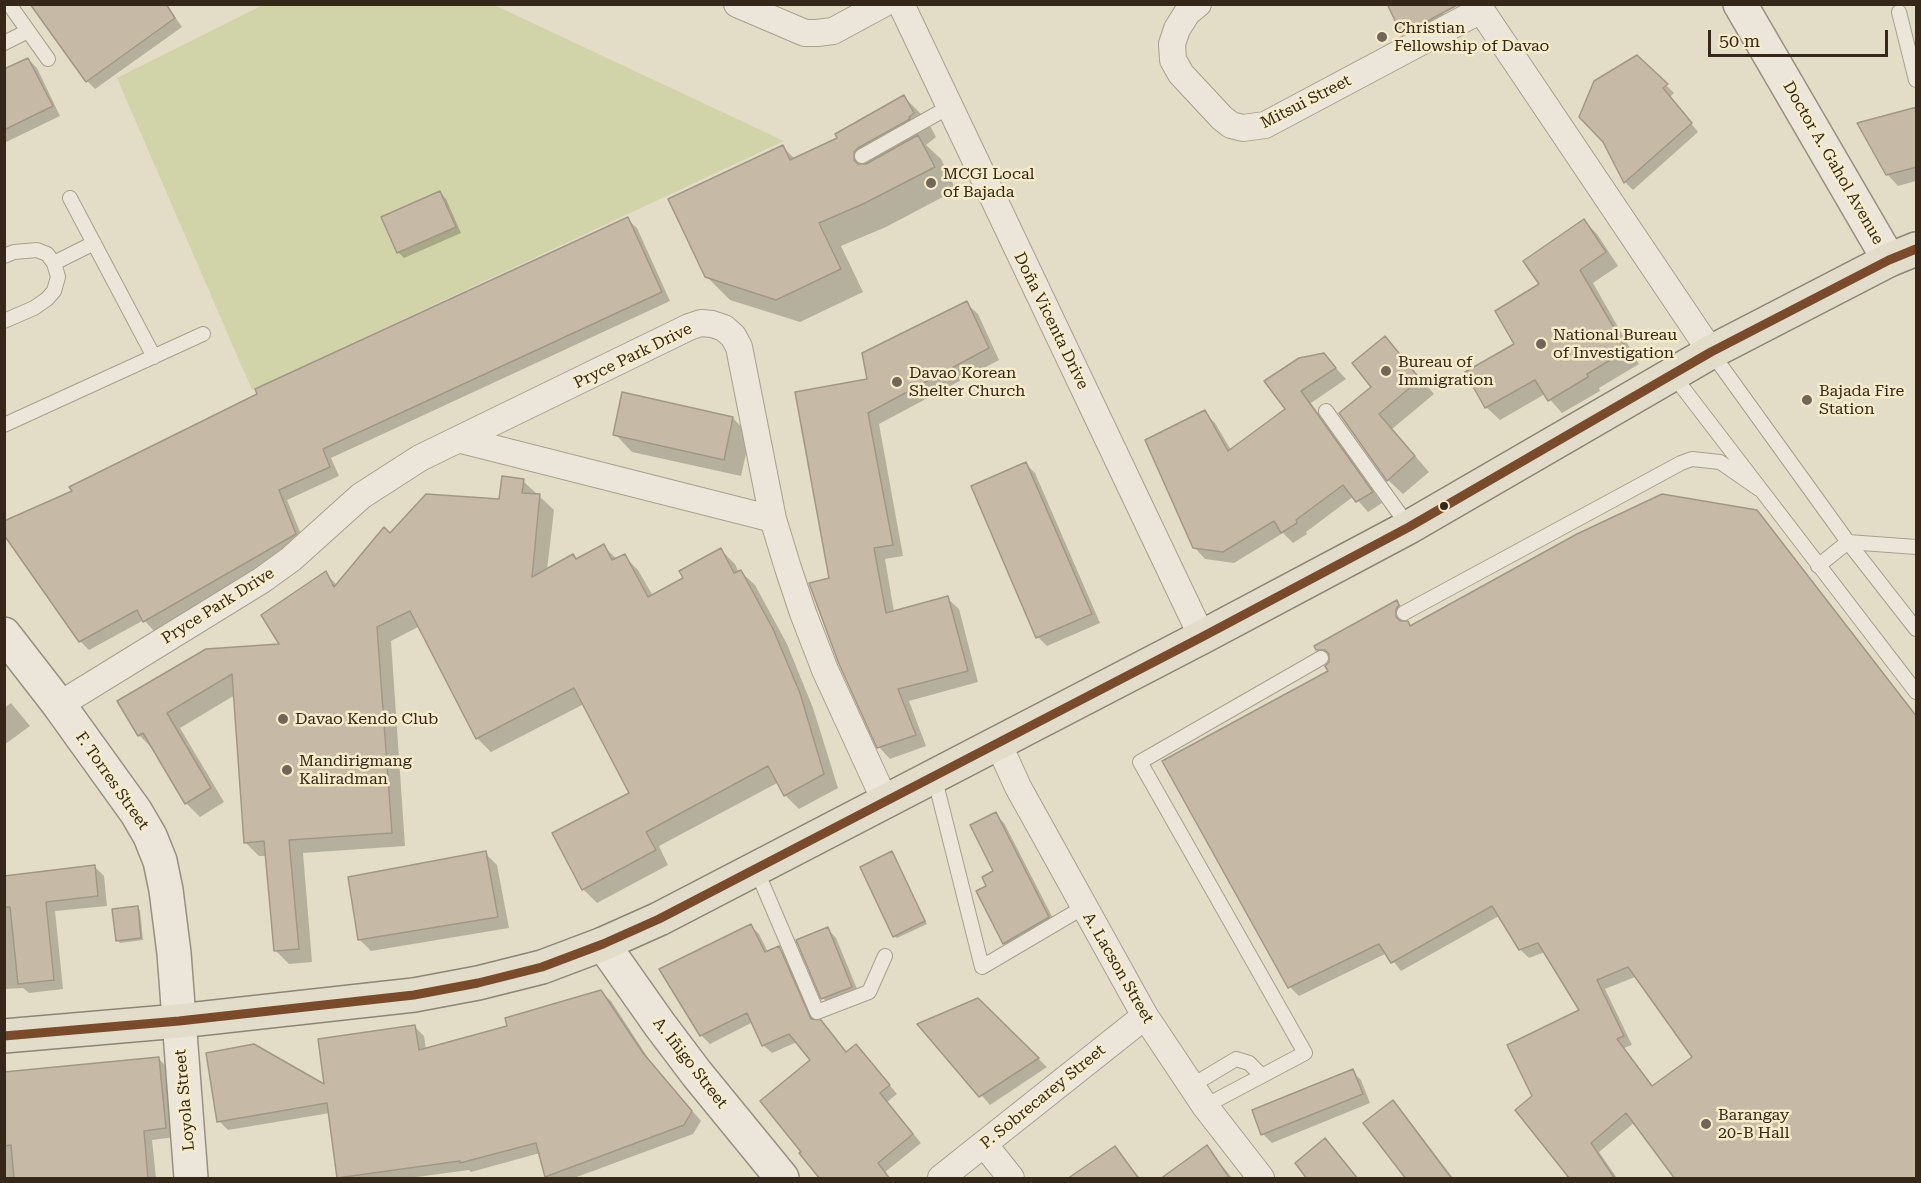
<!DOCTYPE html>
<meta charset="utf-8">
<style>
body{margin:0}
#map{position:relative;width:1921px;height:1183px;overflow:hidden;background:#e3dcc6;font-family:"Roboto Serif",serif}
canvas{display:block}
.frame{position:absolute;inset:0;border:6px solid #35281a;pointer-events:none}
.scale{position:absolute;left:1708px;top:30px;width:180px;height:27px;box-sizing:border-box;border:3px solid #35281a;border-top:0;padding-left:8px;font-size:18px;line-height:21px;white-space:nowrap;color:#35281a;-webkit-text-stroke:4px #f6ecca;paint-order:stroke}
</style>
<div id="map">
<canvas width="1921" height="1183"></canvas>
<div class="frame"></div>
<div class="scale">50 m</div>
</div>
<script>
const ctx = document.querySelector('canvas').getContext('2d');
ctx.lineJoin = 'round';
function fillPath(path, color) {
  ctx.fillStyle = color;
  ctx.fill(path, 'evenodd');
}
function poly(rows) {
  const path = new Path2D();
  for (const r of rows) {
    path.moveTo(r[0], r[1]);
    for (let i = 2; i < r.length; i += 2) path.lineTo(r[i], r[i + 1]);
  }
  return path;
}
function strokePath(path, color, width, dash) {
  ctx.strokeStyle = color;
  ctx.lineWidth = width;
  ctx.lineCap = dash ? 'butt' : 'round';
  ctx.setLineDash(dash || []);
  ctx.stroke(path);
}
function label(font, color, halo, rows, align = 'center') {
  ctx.font = font + ' "Roboto Serif",serif';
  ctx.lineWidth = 5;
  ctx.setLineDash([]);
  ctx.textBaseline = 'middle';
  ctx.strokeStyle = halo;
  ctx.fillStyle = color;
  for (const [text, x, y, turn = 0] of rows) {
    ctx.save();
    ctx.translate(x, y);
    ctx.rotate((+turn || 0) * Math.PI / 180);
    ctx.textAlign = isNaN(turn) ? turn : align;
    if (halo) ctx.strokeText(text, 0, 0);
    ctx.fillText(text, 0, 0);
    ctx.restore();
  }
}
const green = poly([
 [263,5,494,5,784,141,252,390,117,78]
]);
const shadow = poly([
 [166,4,182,27,95,89,87,81],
 [1438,4,1446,20,1409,40,1403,34],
 [1637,57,1674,93,1670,97,1698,132,1633,190,1626,183,1604,141],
 [28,59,37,68,60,116,4,143,4,71],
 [904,97,927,120,936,137,926,145,941,159,956,190,886,227,841,246,863,292,800,322,730,300,707,277,782,146,795,159,839,138],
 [1916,109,1916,181,1898,186,1887,174],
 [440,193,446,199,461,233,404,258,398,252],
 [627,219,637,228,670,301,331,458,339,476,287,500,305,544,302,546,154,631,144,620,89,650,80,641,74,492],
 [1584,221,1597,234,1618,266,1593,283,1639,364,1599,388,1600,391,1562,413,1545,394,1500,420,1486,407,1467,373,1516,344,1541,285],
 [966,303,978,314,999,360,879,424,903,556,885,559,894,612,947,598,959,609,978,682,909,701,926,746,890,759,879,747,830,579,868,380],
 [1385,338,1434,394,1392,429,1429,472,1403,494,1388,480,1374,388],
 [1323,354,1346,379,1311,403,1382,503,1368,512,1354,496,1306,532,1307,534,1293,543,1283,533,1234,563,1205,559,1194,547,1204,412,1215,423,1231,450,1287,409],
 [733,418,750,436,741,476,632,452,615,434],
 [1026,464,1035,473,1100,623,1047,646,1038,637],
 [523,481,554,510,547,570,573,556,577,560,603,546,617,559,624,556,638,570,653,596,685,579,721,550,735,564,739,573,741,572,755,585,787,644,813,708,838,788,799,809,785,795,779,782,659,846,668,865,597,903,583,889,631,793,584,704,491,752,477,738,420,626,391,641,405,846,303,853,312,962,289,964,275,950,267,856,259,856,245,842,235,695,180,728,224,802,200,817,186,803,153,749,139,735,119,702,281,645,325,573,337,585,390,535,500,500],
 [1397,602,1406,611,1404,623,1412,627,1916,1178,1635,1122,1599,1152,1617,1178,1564,1178,1569,1175,1581,1011,1545,952,1529,958,1520,949,1499,916,1401,971,1387,953,1299,996,1290,987,1164,762,1330,672,1331,659,1327,659,1318,649],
 [1635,977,1694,1057,1653,1087,1624,1048,1632,1045,1605,989],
 [11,703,30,726,4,745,4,708],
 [995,814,1004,823,1057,926,1013,952,1004,943,978,892,988,887,995,872],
 [485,853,497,865,509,928,371,951,359,939],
 [892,853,927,924,897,938,894,936],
 [95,867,104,876,107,906,55,911,63,989,29,993,23,988,4,989,4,877],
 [137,907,140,910,143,940,120,943,118,940],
 [751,926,759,934,768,952,779,948,787,956,816,1021,829,1030,847,1053,864,1054,897,1094,887,1102,921,1143,885,1172,890,1178,822,1178,812,1060,797,1042,772,1053,763,1045,753,1022,710,1044,701,1035,661,970],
 [828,929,836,938,860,996,832,1007,823,998],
 [601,992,611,1001,652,1064,701,1121,693,1134,574,1178,548,1178,540,1153,471,1172,469,1170,409,1178,340,1178,330,1113,228,1130,219,1121,326,1087,415,1027,424,1036,426,1049,509,1027],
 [977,999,1047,1067,990,1105,920,1024],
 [159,1059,168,1068,175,1137,152,1140,156,1178,4,1178,4,1074],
 [1352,1071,1361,1080,1370,1103,1272,1143,1263,1134],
 [1393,1102,1402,1111,1453,1178,1408,1178],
 [1207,1147,1232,1178,1162,1178],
 [1115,1148,1140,1178,1070,1178]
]);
const building = poly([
 [30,4,166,4,175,18,86,82,30,4],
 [1387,4,1459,4,1402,35,1387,4],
 [1637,55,1668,84,1663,88,1692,123,1624,183,1603,142,1579,117,1594,81,1637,55],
 [28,58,53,106,4,130,4,69,28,58],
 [904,95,914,113,909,117,910,119,858,148,854,152,854,160,858,164,866,164,918,135,935,167,863,204,819,223,841,269,776,300,705,277,668,199,783,145,790,160,837,138,835,134,904,95],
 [1917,107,1917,167,1886,175,1857,123,1917,107],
 [440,191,456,227,397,253,381,217,440,191],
 [628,217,662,292,323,449,330,467,279,490,296,534,143,622,137,610,79,642,4,535,4,521,72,491,69,487,257,394,255,389,628,217],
 [1584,219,1606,252,1580,270,1627,350,1587,374,1588,377,1548,401,1535,380,1485,408,1465,372,1514,344,1495,311,1539,284,1523,261,1584,219],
 [967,301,989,348,868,413,893,545,874,548,886,613,948,596,968,671,898,689,916,735,877,748,839,664,809,583,829,578,795,392,867,379,862,353,967,301],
 [1385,336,1420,379,1379,414,1415,456,1387,481,1339,413,1371,387,1352,363,1385,336],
 [1324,353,1336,368,1301,391,1373,492,1356,502,1343,485,1296,520,1297,523,1281,533,1274,521,1223,552,1193,548,1145,440,1205,410,1228,451,1285,409,1264,381,1299,358,1324,353],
 [622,392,733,417,724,460,613,435,622,392],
 [1026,462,1092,614,1036,638,971,486,1026,462],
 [502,476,524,479,522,493,540,494,532,577,573,554,576,559,604,544,612,560,625,554,648,597,683,578,679,571,721,548,734,573,741,570,773,629,800,693,824,774,784,796,768,766,646,832,656,850,582,890,552,833,629,793,574,688,476,739,410,611,377,627,392,833,289,840,299,949,274,951,264,841,244,843,232,674,167,713,211,788,185,804,143,733,138,736,117,701,206,649,279,644,261,615,326,571,334,587,384,527,390,533,426,494,499,499,502,476],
 [1662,494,1757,510,1917,717,1917,1179,1675,1179,1626,1113,1591,1143,1615,1179,1570,1179,1515,1110,1532,1096,1507,1045,1579,1010,1538,943,1519,950,1492,906,1391,963,1379,944,1288,988,1162,761,1328,671,1325,666,1329,662,1329,654,1325,650,1316,650,1314,646,1397,600,1399,605,1396,609,1396,617,1400,621,1408,621,1410,626,1577,534,1662,494],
 [1628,967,1692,1057,1652,1086,1617,1039,1624,1036,1597,980,1628,967],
 [996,812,1049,917,1003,944,976,891,986,886,982,877,993,871,970,825,996,812],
 [486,851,498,917,358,940,348,877,486,851],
 [892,851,925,921,893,937,860,867,892,851],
 [95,865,98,896,46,902,54,980,18,984,10,907,4,907,4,876,95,865],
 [138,906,141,938,116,941,112,909,138,906],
 [751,924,765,952,779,946,811,1019,821,1020,846,1052,856,1044,890,1085,880,1093,913,1134,878,1163,890,1179,820,1179,799,1153,801,1152,760,1101,810,1060,789,1034,762,1046,747,1013,700,1036,659,969,751,924],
 [828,927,852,987,821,999,796,940,828,927],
 [601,990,643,1053,692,1111,684,1125,545,1177,536,1143,460,1163,460,1161,337,1178,327,1103,217,1122,206,1053,254,1044,324,1084,318,1039,415,1025,419,1050,507,1026,505,1018,601,990],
 [978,998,1039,1058,979,1097,917,1024,978,998],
 [159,1057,166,1128,144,1131,148,1179,14,1179,11,1145,4,1146,4,1072,159,1057],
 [1353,1069,1363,1094,1261,1135,1252,1110,1353,1069],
 [1393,1100,1452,1179,1406,1179,1363,1123,1393,1100],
 [1325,1138,1358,1179,1307,1179,1295,1163,1325,1138],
 [1207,1145,1230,1179,1160,1179,1207,1145],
 [1115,1146,1139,1179,1067,1179,1115,1146]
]);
const lane = poly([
 [9,4,48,59],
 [1899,12,1916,80],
 [4,43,28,31],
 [862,156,949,107],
 [70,198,154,357],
 [4,256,14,252,37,250,47,254,54,263,58,277,54,291,47,299,34,308,4,321],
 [54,263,94,243],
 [1711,352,1848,542,1916,629],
 [1673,375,1916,692],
 [1326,411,1409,527],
 [4,425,203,334],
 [1818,566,1848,542,1916,547],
 [1404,613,1681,463,1692,459,1720,462,1759,489],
 [934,776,982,967,1084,907],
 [756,869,817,1012,869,992,885,956],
 [1191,1086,1236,1059,1249,1063,1262,1076],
 [1205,1106,1305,1053,1140,762,1321,658]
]);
const street = poly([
 [737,4,805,33,817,33,833,31,883,4],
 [901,4,1202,637],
 [1198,4,1187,13,1177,29,1172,44,1173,60,1181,74,1222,118,1231,125,1243,128,1265,125,1481,10],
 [1477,4,1711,352],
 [461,440,773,519],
 [59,705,262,580,291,559,361,496,420,458,689,327,701,323,712,324,724,328,733,336,739,347,773,519,788,568,803,613,825,670,886,803],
 [998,743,1018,787,1145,1016,1205,1106,1261,1178],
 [984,1144,1011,1178],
 [941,1178,1145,1016]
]);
const secondary = poly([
 [1740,4,1889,260],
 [4,634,59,705,136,812,150,836,160,861,166,890,174,953,191,1178],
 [603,944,660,1025,697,1074,782,1178]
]);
const primary = poly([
 [4,1036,179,1021,414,995,478,983,542,967,603,944,659,919,1202,637,1409,527,1711,352,1889,260,1916,249]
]);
const bus1 = poly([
 [4,1036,179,1021,414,995,478,983,542,967,603,944,659,919,1202,637,1409,527,1711,352,1889,260,1916,249]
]);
const markers = [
 [1382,37,6,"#726756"],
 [931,183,6,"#726756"],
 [1541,344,6,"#726756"],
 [1386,371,6,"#726756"],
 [897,382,6,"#726756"],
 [1807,400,6,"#726756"],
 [1444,506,5,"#35281a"],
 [283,719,6,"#726756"],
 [287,770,6,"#726756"],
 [1706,1124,6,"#726756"]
];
const poiNames = [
 ["Christian",1394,28],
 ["Fellowship of Davao",1394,46],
 ["MCGI Local",943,174],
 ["of Bajada",943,192],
 ["National Bureau",1553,335],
 ["of Investigation",1553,353],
 ["Bureau of",1398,362],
 ["Immigration",1398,380],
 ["Davao Korean",909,373],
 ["Shelter Church",909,391],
 ["Bajada Fire",1819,391],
 ["Station",1819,409],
 ["Davao Kendo Club",295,719],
 ["Mandirigmang",299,761],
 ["Kaliradman",299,779],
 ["Barangay",1718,1115],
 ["20-B Hall",1718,1133]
];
const streetNames = [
 ["Mitsui Street",1306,102,-27],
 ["Doctor A. Gahol Avenue",1833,163,60],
 ["Doña Vicenta Drive",1051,321,64],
 ["Pryce Park Drive",633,356,-26],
 ["Pryce Park Drive",218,606,-32],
 ["F. Torres Street",112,781,55],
 ["A. Lacson Street",1118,968,60],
 ["A. Iñigo Street",690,1063,52],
 ["P. Sobrecarey Street",1043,1097,-39],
 ["Loyola Street",185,1100,-95]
];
fillPath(green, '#d1d4a8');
fillPath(shadow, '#0003');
fillPath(building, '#c6baa7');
strokePath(building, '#a29786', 1.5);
strokePath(lane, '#a7a090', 16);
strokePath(street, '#a7a090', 28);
strokePath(secondary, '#979081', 36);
strokePath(primary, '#8c8577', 36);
strokePath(lane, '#ebe6d9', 14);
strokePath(street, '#ebe6d9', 26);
strokePath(secondary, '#ebe6d9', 33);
strokePath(primary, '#e2dcca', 33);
strokePath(bus1, '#7a4b2a', 9);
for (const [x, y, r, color] of markers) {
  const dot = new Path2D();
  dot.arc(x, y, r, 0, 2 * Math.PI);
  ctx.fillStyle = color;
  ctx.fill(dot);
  strokePath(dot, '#f6ecca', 2);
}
label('16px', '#35281a', '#f6ecca', poiNames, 'left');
label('16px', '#35281a', '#f6ecca', streetNames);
</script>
